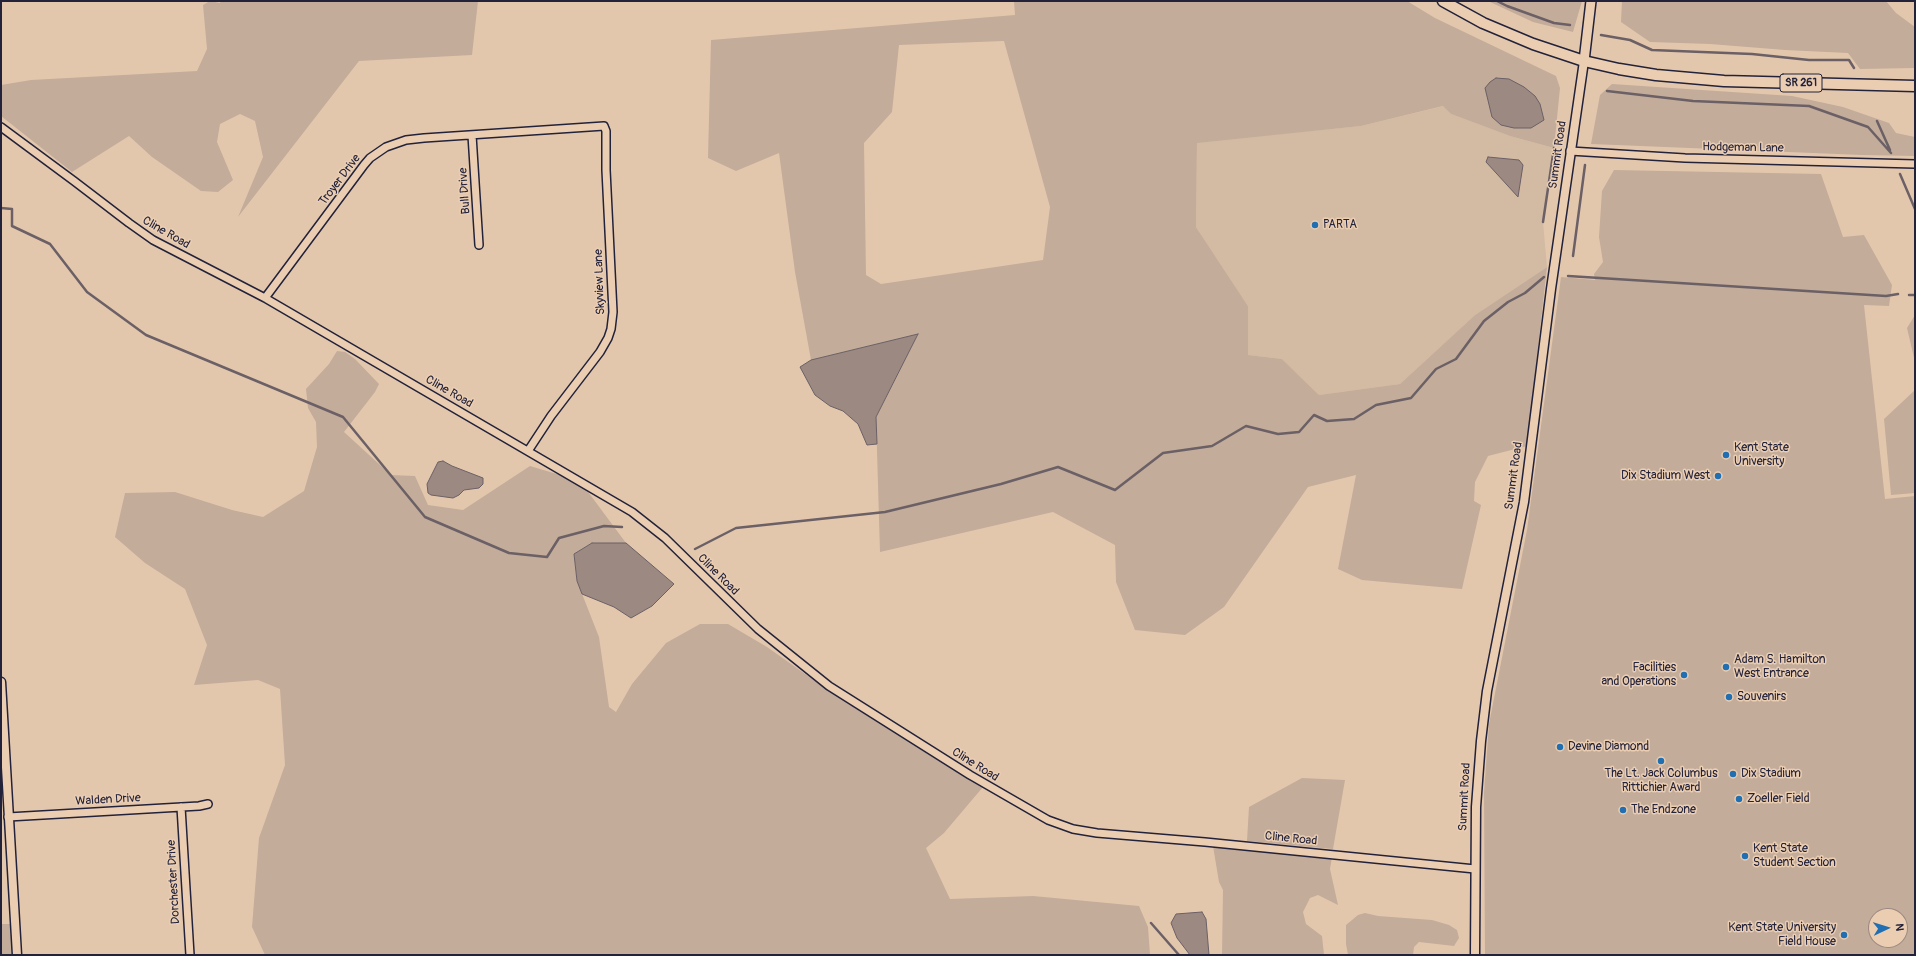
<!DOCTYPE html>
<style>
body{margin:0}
#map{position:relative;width:1916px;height:956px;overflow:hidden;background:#e3c7ad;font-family:Pangolin,sans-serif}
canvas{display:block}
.frame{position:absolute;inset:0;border:2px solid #22223b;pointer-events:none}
.north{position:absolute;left:1868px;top:908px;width:40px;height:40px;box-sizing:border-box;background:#ebceb2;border:1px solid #9b8982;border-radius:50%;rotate:86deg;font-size:11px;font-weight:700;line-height:16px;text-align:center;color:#22223b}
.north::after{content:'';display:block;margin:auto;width:14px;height:18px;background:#1f6fb2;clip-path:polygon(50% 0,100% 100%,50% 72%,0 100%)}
</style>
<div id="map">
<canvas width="1916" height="956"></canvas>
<div class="frame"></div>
<div class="north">N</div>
</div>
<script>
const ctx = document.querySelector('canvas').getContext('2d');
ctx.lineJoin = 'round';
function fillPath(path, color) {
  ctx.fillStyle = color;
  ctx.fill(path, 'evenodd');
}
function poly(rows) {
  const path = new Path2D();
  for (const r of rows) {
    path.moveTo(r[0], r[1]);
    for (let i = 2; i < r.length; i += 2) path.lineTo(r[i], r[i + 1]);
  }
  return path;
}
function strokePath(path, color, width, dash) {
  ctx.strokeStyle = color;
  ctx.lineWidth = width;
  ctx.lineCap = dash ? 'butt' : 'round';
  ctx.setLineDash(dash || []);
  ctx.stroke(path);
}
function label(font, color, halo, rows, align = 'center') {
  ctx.font = font + ' Pangolin,sans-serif';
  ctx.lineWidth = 3;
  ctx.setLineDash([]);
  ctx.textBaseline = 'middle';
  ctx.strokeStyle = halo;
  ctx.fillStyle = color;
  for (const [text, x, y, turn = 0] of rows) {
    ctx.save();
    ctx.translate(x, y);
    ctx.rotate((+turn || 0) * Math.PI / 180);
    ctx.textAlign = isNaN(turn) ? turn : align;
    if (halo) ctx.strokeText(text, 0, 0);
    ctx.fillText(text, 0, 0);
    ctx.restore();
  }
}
const built = poly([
 [1444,106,1451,114,1510,136,1554,148,1543,222,1547,267,1475,315,1400,384,1319,395,1282,359,1248,355,1248,306,1196,227,1197,142,1361,126]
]);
const green = poly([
 [210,1,220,3,221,1,478,1,472,55,359,61,238,217,263,157,255,121,240,114,220,124,217,142,233,180,218,192,201,191,152,157,129,136,72,172,1,116,1,85,31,80,197,71,207,49,203,5],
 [1014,1,1407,1,1435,18,1556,76,1560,88,1554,148,1510,136,1451,114,1443,106,1361,126,1197,143,1196,227,1248,306,1248,355,1282,359,1319,395,1400,384,1475,315,1547,267,1527,446,1488,456,1475,482,1474,501,1481,505,1462,589,1362,580,1338,569,1356,475,1308,487,1224,607,1185,635,1135,630,1116,582,1115,545,1053,512,880,552,876,417,918,334,811,360,795,272,779,153,736,171,708,158,711,40,1015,15],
 [1004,41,1050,207,1043,260,881,284,866,275,864,143,892,112,899,45],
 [1488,1,1582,1,1573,32,1533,22],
 [1622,1,1886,1,1896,13,1915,27,1915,68,1860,69,1848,53,1785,50,1710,44,1650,42,1621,22],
 [1612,84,1792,96,1843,107,1889,123,1896,133,1915,137,1915,156,1862,155,1591,144,1600,95],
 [1614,170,1821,174,1843,237,1864,235,1892,285,1889,306,1864,305,1885,499,1915,496,1915,955,1485,955,1484,793,1489,724,1527,530,1561,277,1595,280,1594,274,1603,262,1599,237,1602,191],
 [1876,916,1900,916,1900,940,1876,940],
 [1915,315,1915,362,1907,328],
 [337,351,345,352,355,359,379,384,375,392,344,432,391,475,415,476,428,505,463,510,530,466,580,481,626,543,592,543,574,554,577,581,599,637,609,707,616,712,632,684,666,643,700,624,728,624,767,647,825,688,983,787,944,833,926,848,950,899,1033,896,1139,906,1148,927,1150,955,265,955,252,927,259,838,285,765,280,689,258,680,194,685,207,645,185,589,145,563,115,537,125,493,175,492,232,510,263,517,304,491,317,447,316,422,308,408,306,389,329,364],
 [1915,390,1915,493,1891,495,1884,419],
 [1302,778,1345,780,1333,849,1247,841,1249,807],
 [1213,846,1332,857,1330,869,1338,905,1318,895,1310,898,1303,912,1306,924,1322,936,1324,955,1222,955,1223,890,1219,882],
 [1365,913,1378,916,1432,920,1449,925,1457,930,1459,938,1454,946,1419,942,1414,947,1413,955,1348,955,1346,944,1346,925,1358,915],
 [1,924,15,924,17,955,1,955]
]);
const water = poly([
 [1496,78,1509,79,1524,87,1535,96,1540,104,1544,120,1531,128,1514,128,1501,125,1492,117,1485,88,1490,82,1496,78],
 [1488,157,1519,160,1523,165,1518,197,1486,162,1488,157],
 [918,334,876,417,877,444,867,445,858,424,843,411,830,406,815,395,800,367,811,360,918,334],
 [443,461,452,466,483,478,483,484,479,488,464,490,459,495,453,498,431,495,428,493,427,484,438,462,443,461],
 [592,543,626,543,674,584,652,606,631,618,614,607,582,594,577,581,574,554,592,543],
 [1202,912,1206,919,1209,955,1190,955,1177,938,1171,923,1176,914,1202,912]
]);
const stream = poly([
 [1497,1,1507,6,1554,23,1570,25],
 [1601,35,1630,40,1652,50,1752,54,1809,60,1849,60,1854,68],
 [1607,91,1693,101,1809,106,1868,127,1891,153],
 [1877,121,1890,150],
 [1900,174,1915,209],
 [1,208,12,209,12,226,50,244,87,292,146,335,343,417,425,517,509,553,547,557,559,538,604,526,622,527],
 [1543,222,1554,148],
 [1573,256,1585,165],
 [1568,276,1886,296,1898,294],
 [1909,295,1915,295],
 [695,549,736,528,885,512,1001,484,1058,467,1115,490,1163,453,1212,446,1246,426,1278,434,1299,432,1314,415,1327,421,1354,419,1376,405,1411,398,1436,369,1456,359,1484,321,1508,302,1525,293,1544,277],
 [1151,923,1179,955]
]);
const minor = poly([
 [1,127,74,181,129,223,153,240,265,298,632,512,665,538,758,629,829,686,970,775,1048,820,1073,829,1097,833,1205,842,1475,869],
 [472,135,479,245],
 [1570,151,1685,158,1915,164],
 [265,298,364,165,370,158,386,147,406,140,424,138,604,126,606,131,606,170,613,312,611,329,608,338,600,352,551,416,528,451],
 [181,807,190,955],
 [8,817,199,806,208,804]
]);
const tertiary = poly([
 [1,682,17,955],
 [1475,955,1476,807,1481,741,1487,691,1524,502,1551,289,1584,61]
]);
const secondary = poly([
 [1584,61,1591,1]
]);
const primary = poly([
 [1443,1,1483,23,1533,44,1584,61,1619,69,1656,75,1724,81,1915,86]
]);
const markers = [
 [1315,225,4,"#1f6fb2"],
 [1726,455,4,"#1f6fb2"],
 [1718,476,4,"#1f6fb2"],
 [1726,667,4,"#1f6fb2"],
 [1684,675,4,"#1f6fb2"],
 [1729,697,4,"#1f6fb2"],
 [1560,747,4,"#1f6fb2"],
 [1661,761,4,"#1f6fb2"],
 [1733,774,4,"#1f6fb2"],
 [1739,799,4,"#1f6fb2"],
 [1623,810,4,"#1f6fb2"],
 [1745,856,4,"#1f6fb2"],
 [1844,935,4,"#1f6fb2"]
];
const shields = [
 [1801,83,42]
];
const shieldNames = [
 ["SR 261",1801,83]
];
const streetNames = [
 ["Hodgeman Lane",1743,148,1],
 ["Summit Road",1558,155,-82],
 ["Troyer Drive",340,180,-53],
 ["Bull Drive",465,191,-94],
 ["Cline Road",166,233,30],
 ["Skyview Lane",600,282,-92],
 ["Cline Road",449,392,30],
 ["Summit Road",1514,476,-82],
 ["Cline Road",718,575,45],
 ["Cline Road",975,765,32],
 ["Summit Road",1465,797,-87],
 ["Walden Drive",108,800,-3],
 ["Cline Road",1291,839,6],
 ["Dorchester Drive",174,882,-93]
];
const poiNames = [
 ["PARTA",1323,225],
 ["Kent State",1734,448],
 ["University",1734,462],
 ["Dix Stadium West",1710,476,"right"],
 ["Adam S. Hamilton",1734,660],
 ["West Entrance",1734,674],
 ["Facilities",1676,668,"right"],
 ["and Operations",1676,682,"right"],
 ["Souvenirs",1737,697],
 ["Devine Diamond",1568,747],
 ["The Lt. Jack Columbus",1661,774,"center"],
 ["Rittichier Award",1661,788,"center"],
 ["Dix Stadium",1741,774],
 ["Zoeller Field",1747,799],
 ["The Endzone",1631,810],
 ["Kent State",1753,849],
 ["Student Section",1753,863],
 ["Kent State University",1836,928,"right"],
 ["Field House",1836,942,"right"]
];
fillPath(built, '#d3baa3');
fillPath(green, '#c3ac9a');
fillPath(water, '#9c8982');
strokePath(water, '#6b6066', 1);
strokePath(stream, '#6b6066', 2.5);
strokePath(minor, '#22223b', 10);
strokePath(tertiary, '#22223b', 11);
strokePath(secondary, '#22223b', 12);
strokePath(primary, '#22223b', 13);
strokePath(minor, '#ebceb2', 7);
strokePath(tertiary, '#ebceb2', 8);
strokePath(secondary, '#ebceb2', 9);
strokePath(primary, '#ebceb2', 10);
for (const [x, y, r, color] of markers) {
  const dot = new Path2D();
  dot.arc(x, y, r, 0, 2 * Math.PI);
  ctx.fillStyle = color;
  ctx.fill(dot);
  strokePath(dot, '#ebceb2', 1.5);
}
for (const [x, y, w] of shields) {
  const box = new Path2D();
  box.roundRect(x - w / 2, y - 9, w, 18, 3);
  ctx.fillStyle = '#ebceb2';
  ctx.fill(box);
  strokePath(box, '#22223b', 1);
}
label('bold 11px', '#22223b', null, shieldNames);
label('12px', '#22223b', '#ebceb2', streetNames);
label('12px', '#22223b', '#ebceb2', poiNames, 'left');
</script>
